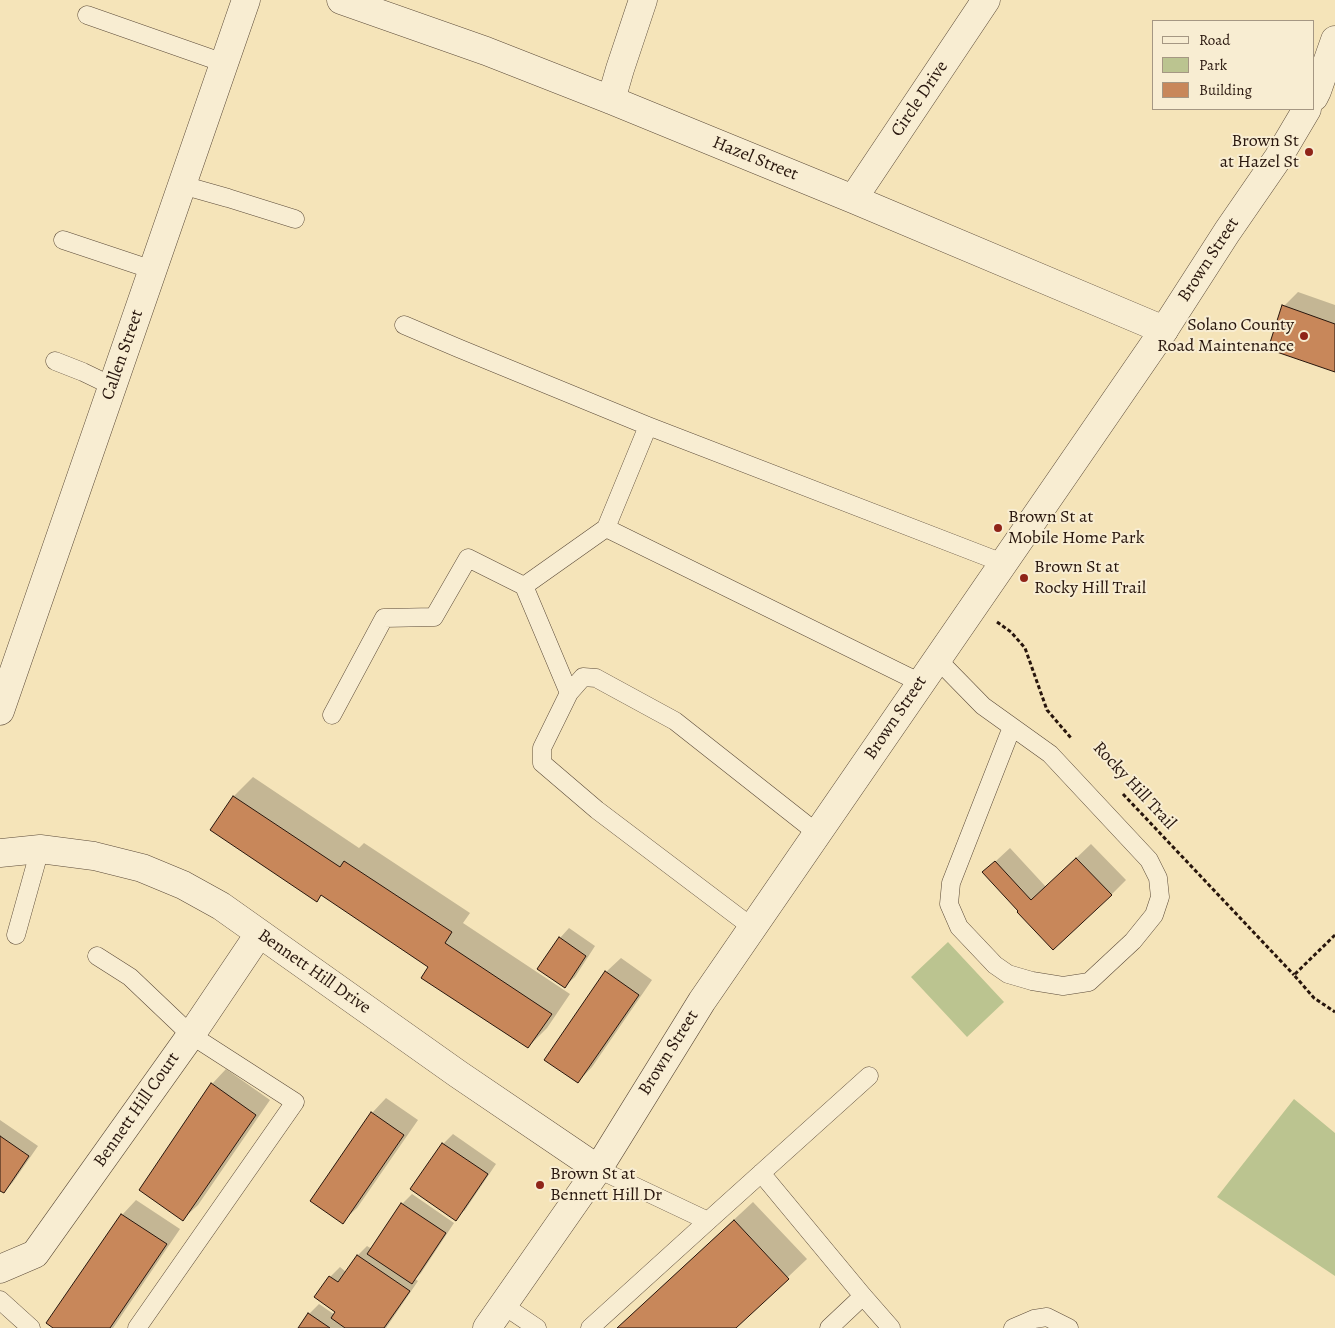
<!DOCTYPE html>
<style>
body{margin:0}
#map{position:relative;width:1335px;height:1328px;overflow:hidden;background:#f5e4b9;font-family:Alegreya,serif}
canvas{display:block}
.legend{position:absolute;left:1152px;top:20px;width:162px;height:90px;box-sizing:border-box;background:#f8edd2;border:1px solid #a59783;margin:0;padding:6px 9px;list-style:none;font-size:15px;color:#28160d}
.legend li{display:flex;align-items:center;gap:10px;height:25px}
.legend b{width:25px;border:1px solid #a59783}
</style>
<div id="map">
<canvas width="1335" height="1328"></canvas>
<ul class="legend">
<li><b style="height:6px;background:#f8edd2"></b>Road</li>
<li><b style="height:14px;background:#bbc490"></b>Park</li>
<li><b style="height:14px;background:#c8875a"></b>Building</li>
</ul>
</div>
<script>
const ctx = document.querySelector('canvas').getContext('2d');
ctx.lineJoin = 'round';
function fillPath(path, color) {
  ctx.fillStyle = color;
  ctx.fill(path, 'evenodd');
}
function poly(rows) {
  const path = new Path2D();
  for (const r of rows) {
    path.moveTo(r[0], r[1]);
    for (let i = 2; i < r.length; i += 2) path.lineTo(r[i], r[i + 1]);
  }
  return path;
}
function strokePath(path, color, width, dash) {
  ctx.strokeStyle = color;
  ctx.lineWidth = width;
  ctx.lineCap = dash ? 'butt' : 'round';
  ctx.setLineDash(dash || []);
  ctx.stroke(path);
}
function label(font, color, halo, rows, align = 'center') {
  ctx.font = font + ' Alegreya,serif';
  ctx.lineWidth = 4;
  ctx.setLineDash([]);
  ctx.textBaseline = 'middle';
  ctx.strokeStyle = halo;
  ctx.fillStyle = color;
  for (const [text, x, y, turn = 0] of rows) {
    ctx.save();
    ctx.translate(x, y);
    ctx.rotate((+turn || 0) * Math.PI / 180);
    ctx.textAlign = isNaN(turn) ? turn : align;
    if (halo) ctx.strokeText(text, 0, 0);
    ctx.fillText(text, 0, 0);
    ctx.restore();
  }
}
const green = poly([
 [948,942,1004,1002,967,1037,911,977],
 [1294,1099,1335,1133,1335,1276,1217,1197]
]);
const shadow = poly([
 [1298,292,1335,305,1335,371,1284,306],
 [253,777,359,848,364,843,470,913,463,923,570,994,547,1028,528,1047,430,966,322,894,316,900,212,830,234,796],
 [1091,844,1126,880,1111,895,1020,911,984,872,1010,848,1046,887],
 [569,928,595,946,575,977,565,986,560,938],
 [621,958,652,980,592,1067,578,1082,606,972],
 [226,1069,270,1100,198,1205,183,1219,212,1084],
 [386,1098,418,1120,357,1208,342,1222,312,1201,372,1113],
 [0,1120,38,1146,13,1182,4,1192,0,1189],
 [453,1134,496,1164,465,1210,455,1219,412,1189,443,1144],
 [412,1194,454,1223,421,1273,415,1279,418,1281,386,1328,299,1328,309,1314,319,1304,335,1315,337,1312,330,1277,340,1267,346,1272,358,1255,367,1246,372,1249,402,1204],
 [136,1200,180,1229,113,1328,55,1328,122,1215],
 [753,1202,807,1259,734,1328,617,1328]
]);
const building = poly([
 [1282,305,1335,324,1335,372,1268,349,1282,305],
 [233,796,340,867,344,861,452,932,445,943,552,1014,528,1048,421,978,428,967,321,895,317,902,210,830,233,796],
 [1076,858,1112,895,1053,950,1017,912,1018,911,982,872,995,861,1031,900,1076,858],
 [559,937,586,956,565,988,537,969,559,937],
 [605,971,639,995,578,1083,544,1060,605,971],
 [211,1083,256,1115,183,1221,139,1190,211,1083],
 [371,1112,404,1135,343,1224,310,1201,371,1112],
 [0,1136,29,1156,4,1193,0,1191,0,1136],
 [442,1143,488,1174,456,1221,410,1189,442,1143],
 [401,1203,446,1233,412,1284,367,1254,401,1203],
 [121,1214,167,1244,110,1328,53,1328,46,1323,121,1214],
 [734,1220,789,1279,736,1328,617,1328,734,1220],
 [357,1255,410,1291,384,1328,345,1328,331,1318,335,1312,314,1297,329,1276,338,1282,357,1255],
 [308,1313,330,1328,298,1328,308,1313]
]);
const path = poly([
 [997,622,1011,632,1025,648,1047,710,1071,738],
 [1123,794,1294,975],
 [1335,935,1294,975,1314,998,1335,1012]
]);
const service = poly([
 [87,15,224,63],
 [182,185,228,198,295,219],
 [63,240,153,270],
 [404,325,458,348,648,426,1003,563],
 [55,361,83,372,112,386],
 [648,426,606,528,921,683],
 [937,659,983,706,1050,754,1149,860,1158,878,1160,897,1154,915,1133,941,1089,982,1063,986,1032,981,1008,974,995,965,959,927,949,904,951,883,1012,727],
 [569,693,524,586,606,528],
 [332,715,384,618,434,617,468,558,524,586],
 [753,928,597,810,542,763,542,748,569,693,583,677,596,678,675,721,817,833],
 [16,935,40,849],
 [97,956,130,977,191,1035,295,1102,137,1328],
 [598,1169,708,1221,869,1076],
 [761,1173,863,1296,829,1328],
 [863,1296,891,1328],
 [0,1300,31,1328],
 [503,1305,537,1328],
 [590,1328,708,1221],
 [1013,1328,1034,1319,1047,1317,1069,1328]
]);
const minor = poly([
 [341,0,486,51,611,100,853,199,1164,330],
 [611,100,620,69,643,0],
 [853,199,986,0],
 [0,711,246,0],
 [0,853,40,849,94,856,142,868,183,885,221,906,458,1074,598,1169],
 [0,1269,35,1254,191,1035,259,934]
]);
const tertiary = poly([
 [1314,97,1317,91,1335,40],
 [487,1328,598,1169,702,1001,1164,330,1227,232,1278,158,1307,109]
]);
const markers = [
 [1309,152,5,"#8f2418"],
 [1304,336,5,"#8f2418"],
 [998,528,5,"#8f2418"],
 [1024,578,5,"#8f2418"],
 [540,1185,5,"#8f2418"]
];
const streetNames = [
 ["Circle Drive",920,99,-56],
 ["Hazel Street",755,159,22],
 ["Brown Street",1209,260,-57],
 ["Callen Street",123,355,-71],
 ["Brown Street",896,718,-56],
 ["Rocky Hill Trail",1134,786,47],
 ["Bennett Hill Drive",314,972,35],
 ["Brown Street",669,1053,-58],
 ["Bennett Hill Court",137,1110,-55]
];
const poiNames = [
 ["Brown St",1299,142,"right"],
 ["at Hazel St",1299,163,"right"],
 ["Solano County",1294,326,"right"],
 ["Road Maintenance",1294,347,"right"],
 ["Brown St at",1008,518],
 ["Mobile Home Park",1008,539],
 ["Brown St at",1034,568],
 ["Rocky Hill Trail",1034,589],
 ["Brown St at",550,1175],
 ["Bennett Hill Dr",550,1196]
];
fillPath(green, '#bbc490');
fillPath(shadow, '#0003');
fillPath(building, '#c8875a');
strokePath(building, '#28160d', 1);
strokePath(service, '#5b4a38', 19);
strokePath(minor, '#5b4a38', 29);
strokePath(tertiary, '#5b4a38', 29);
strokePath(path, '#28160d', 3, [4, 2.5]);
strokePath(service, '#f8edd2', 18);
strokePath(minor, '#f8edd2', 28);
strokePath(tertiary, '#f8edd2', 28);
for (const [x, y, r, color] of markers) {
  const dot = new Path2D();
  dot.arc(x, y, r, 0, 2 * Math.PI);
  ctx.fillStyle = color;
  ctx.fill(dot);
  strokePath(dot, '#f8edd2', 2);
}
label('18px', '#28160d', '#f8edd2', streetNames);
label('18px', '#28160d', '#f8edd2', poiNames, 'left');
</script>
